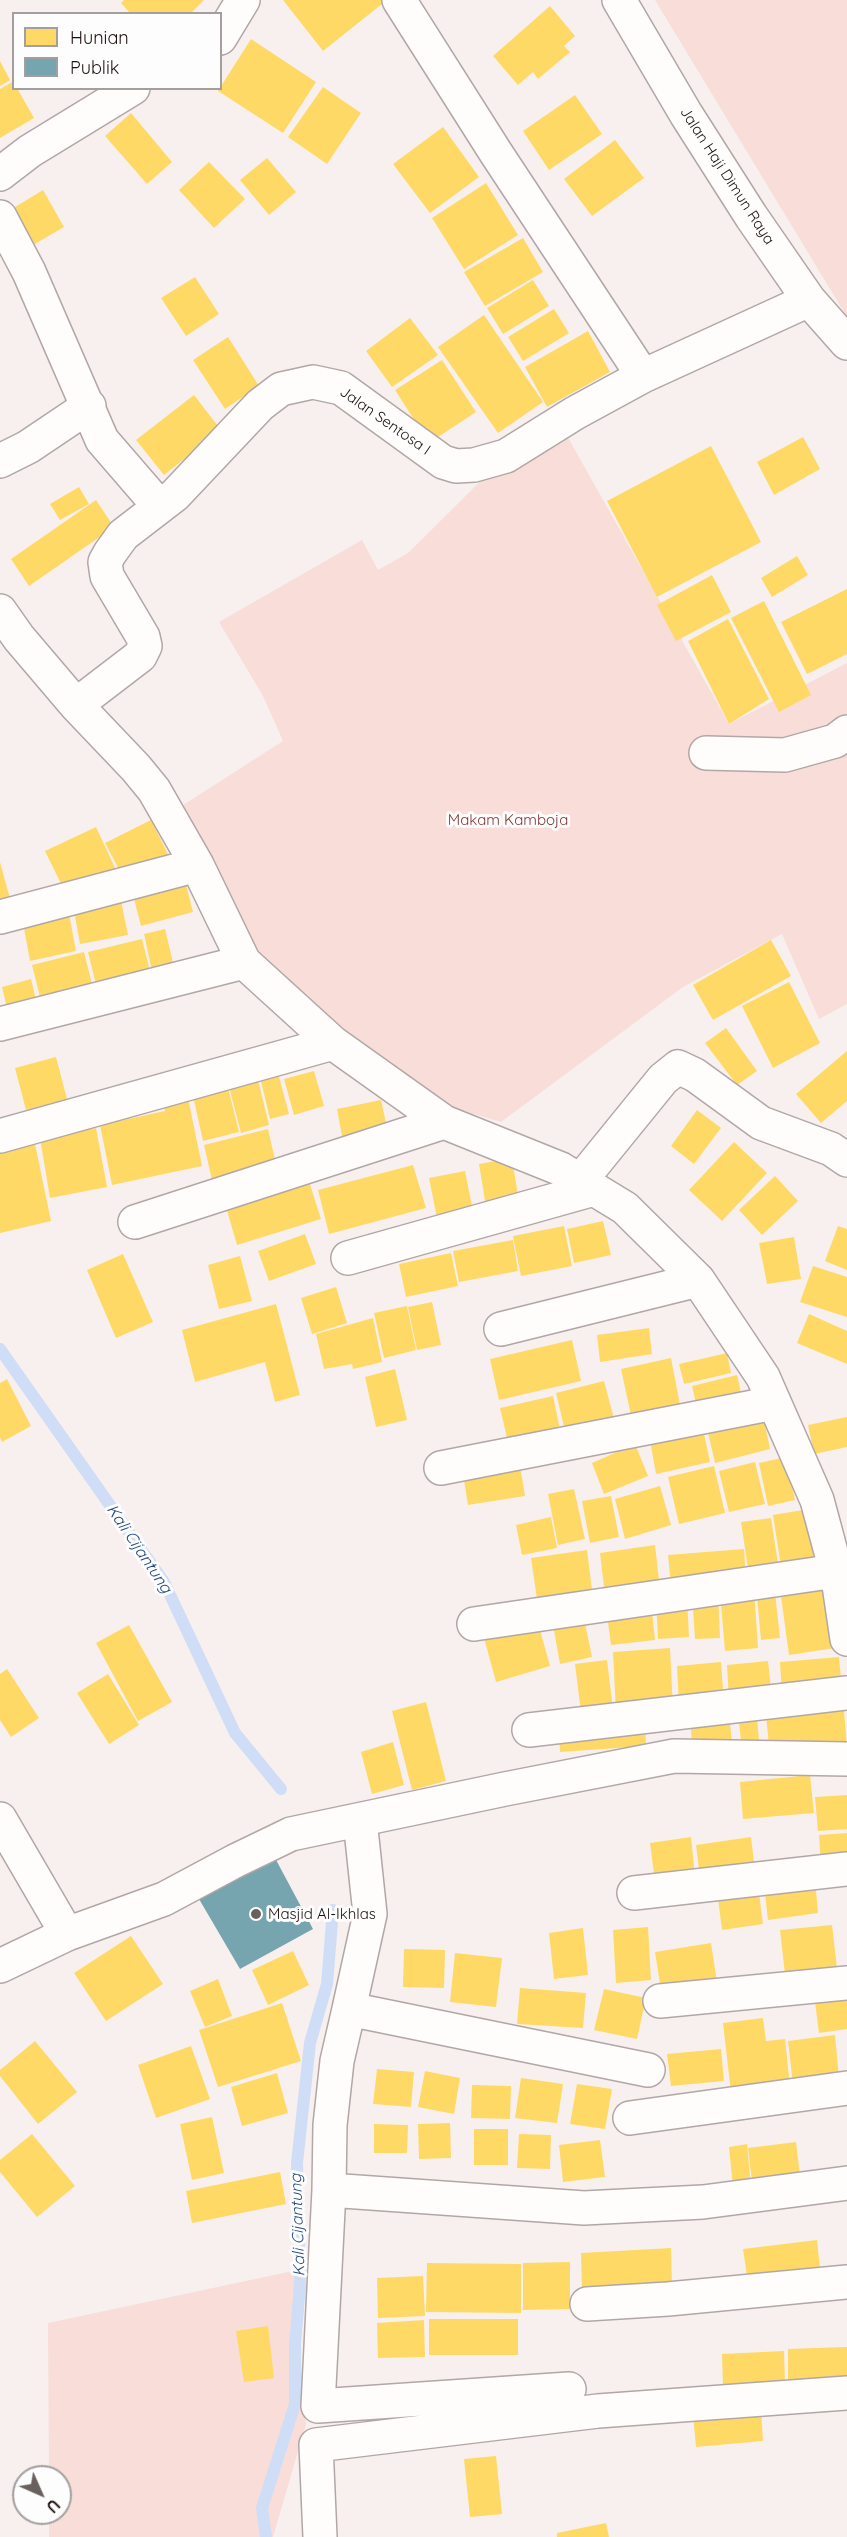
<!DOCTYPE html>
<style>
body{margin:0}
#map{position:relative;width:847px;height:2537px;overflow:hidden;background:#f8f0ee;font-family:Quicksand,sans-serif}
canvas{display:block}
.legend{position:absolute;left:12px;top:12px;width:210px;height:78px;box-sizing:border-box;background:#fdfdfd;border:2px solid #a39f9e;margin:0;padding:8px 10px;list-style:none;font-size:18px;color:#1d1210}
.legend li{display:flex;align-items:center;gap:12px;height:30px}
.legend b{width:30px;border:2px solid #a39f9e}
.north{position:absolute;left:12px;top:2465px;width:60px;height:60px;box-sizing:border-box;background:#fdfdfd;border:2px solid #a39f9e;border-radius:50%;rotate:135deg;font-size:16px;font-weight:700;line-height:24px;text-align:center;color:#1d1210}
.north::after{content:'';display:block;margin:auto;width:21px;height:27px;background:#6a605e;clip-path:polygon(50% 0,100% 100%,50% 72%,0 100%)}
</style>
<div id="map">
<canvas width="847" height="2537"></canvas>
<ul class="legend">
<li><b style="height:16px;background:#ffd966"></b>Hunian</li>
<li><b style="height:16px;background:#76a5af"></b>Publik</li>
</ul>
<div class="north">U</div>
</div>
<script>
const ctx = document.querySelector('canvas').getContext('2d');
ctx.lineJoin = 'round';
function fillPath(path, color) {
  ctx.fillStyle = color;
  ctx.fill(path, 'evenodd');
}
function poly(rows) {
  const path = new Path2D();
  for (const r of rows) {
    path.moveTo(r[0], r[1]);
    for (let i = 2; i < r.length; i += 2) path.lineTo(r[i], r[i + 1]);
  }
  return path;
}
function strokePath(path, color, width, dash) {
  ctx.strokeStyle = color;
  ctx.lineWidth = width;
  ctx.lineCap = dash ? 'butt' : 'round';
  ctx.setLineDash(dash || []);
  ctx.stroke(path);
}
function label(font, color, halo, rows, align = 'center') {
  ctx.font = font + ' Quicksand,sans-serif';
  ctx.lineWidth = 6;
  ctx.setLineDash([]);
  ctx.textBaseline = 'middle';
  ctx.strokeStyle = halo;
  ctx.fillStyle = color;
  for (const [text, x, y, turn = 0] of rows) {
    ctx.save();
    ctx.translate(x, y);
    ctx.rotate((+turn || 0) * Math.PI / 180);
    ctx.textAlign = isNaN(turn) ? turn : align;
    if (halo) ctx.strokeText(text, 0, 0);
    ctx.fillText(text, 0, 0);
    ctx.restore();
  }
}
const green = poly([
 [655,0,847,0,847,317],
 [561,425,729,724,847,663,847,1004,819,1019,782,934,683,987,501,1122,437,1103,388,1068,248,948,180,807,283,741,263,696,219,622,362,540,378,570,408,553,501,461],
 [293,2271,306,2424,273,2537,49,2537,49,2513,60,2513,60,2477,49,2477,48,2323]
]);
const homes = poly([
 [124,0,204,0,190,14,131,14,121,3],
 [283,0,387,0,323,51],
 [550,6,575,36,564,46,570,52,538,79,533,72,518,85,493,56],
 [251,39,316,82,283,133,218,91],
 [0,61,10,80,0,86],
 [14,81,14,88,17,88,34,118,0,138,0,89],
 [323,87,361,113,327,164,288,137],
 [575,95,602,134,549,170,523,131],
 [131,113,172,162,147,184,105,136],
 [443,127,479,177,430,213,393,164],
 [615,140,644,178,592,216,564,179],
 [267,158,296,192,269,215,240,180],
 [209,162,245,199,214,228,179,190],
 [486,183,518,235,464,269,432,218],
 [43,190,64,227,28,248,7,212],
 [523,238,543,272,485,306,464,272],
 [195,277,219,314,186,336,161,298],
 [533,280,549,306,503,334,487,308],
 [554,309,569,333,523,361,508,337],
 [484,315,543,402,498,433,438,347],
 [410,318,438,355,392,387,366,351],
 [588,331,610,372,547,407,525,367],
 [228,337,259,386,225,409,193,360],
 [442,360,476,412,429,443,395,390],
 [194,395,221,430,164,475,136,440],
 [803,437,820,469,774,495,757,462],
 [711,446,761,542,657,597,607,501],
 [79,487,89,504,60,520,50,504],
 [96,500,114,527,29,586,11,559],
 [797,556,808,575,772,597,761,578],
 [712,575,731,612,676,641,657,605],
 [847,589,847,654,807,674,781,622],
 [764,601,811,695,779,712,731,618],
 [728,619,769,699,729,724,688,641],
 [151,820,169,856,124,879,105,843],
 [96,827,116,870,66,894,45,851],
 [0,862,12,906,0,909],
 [183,873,193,912,141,926,131,887],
 [120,896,128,935,80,944,73,905],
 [69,914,76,951,30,961,23,923],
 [165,929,175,971,153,976,144,934],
 [142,939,152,979,98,993,88,952],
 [771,940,791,976,713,1020,693,985],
 [84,952,95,996,43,1009,32,965],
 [31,979,36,1000,7,1008,2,987],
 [789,982,820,1043,773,1068,742,1006],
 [726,1028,757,1071,737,1085,705,1043],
 [847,1051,847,1101,821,1123,796,1094],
 [56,1057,67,1099,26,1110,15,1068],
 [314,1071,324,1106,294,1115,284,1079],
 [278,1073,289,1114,270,1119,260,1077],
 [258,1080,269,1125,241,1133,229,1087],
 [186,1088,202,1166,112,1185,100,1125,165,1111,161,1093],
 [228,1088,239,1132,203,1141,193,1096],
 [381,1100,389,1137,344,1147,337,1109],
 [697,1110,721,1128,694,1164,671,1146],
 [96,1128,107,1187,50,1198,40,1138],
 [268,1129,278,1173,214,1189,204,1145],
 [34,1139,51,1221,0,1233,0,1147],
 [734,1142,767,1173,722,1221,689,1190],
 [512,1158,519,1202,486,1207,479,1164],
 [413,1165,426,1208,329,1234,318,1190],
 [465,1171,473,1211,437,1218,429,1178],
 [307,1175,321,1219,237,1245,224,1200],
 [775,1176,798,1201,762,1235,739,1210],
 [603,1221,611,1255,574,1263,567,1229],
 [564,1226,572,1266,521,1276,513,1236],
 [838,1226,847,1229,847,1270,825,1261],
 [305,1234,316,1264,269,1281,258,1251],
 [794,1237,801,1279,767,1284,759,1243],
 [513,1240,518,1271,459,1282,453,1251],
 [451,1253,458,1286,406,1297,399,1264],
 [123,1254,153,1322,116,1338,87,1270],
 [240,1256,252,1301,219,1309,208,1265],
 [813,1266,847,1277,847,1317,800,1302],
 [336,1287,347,1323,312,1334,301,1298],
 [432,1302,441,1345,417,1350,408,1307],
 [276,1304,300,1395,275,1402,265,1362,195,1382,182,1330],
 [407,1306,416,1350,384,1358,374,1313],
 [809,1314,847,1331,847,1364,797,1343],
 [373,1318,382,1362,353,1369,352,1364,324,1369,316,1334],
 [649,1328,652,1354,600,1362,597,1335],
 [572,1340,581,1381,499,1400,490,1359],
 [727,1353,731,1373,684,1384,679,1364],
 [671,1358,681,1410,632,1420,621,1369],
 [395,1369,407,1420,376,1427,365,1377],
 [737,1375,742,1397,697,1408,692,1386],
 [7,1379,31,1426,2,1442,0,1437,0,1383],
 [604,1381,616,1426,567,1439,556,1393],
 [553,1396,561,1434,509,1446,500,1408],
 [762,1410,770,1449,715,1463,705,1419],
 [847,1417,847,1447,814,1454,808,1425],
 [702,1424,710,1462,656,1474,649,1435],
 [635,1444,648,1476,604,1494,592,1463],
 [786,1457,795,1500,768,1506,759,1463],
 [519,1459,525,1496,468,1505,462,1468],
 [755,1462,765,1504,729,1512,719,1471],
 [714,1466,725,1513,679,1524,668,1477],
 [660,1486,671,1525,625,1539,615,1499],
 [574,1489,585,1539,558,1545,548,1494],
 [611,1496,619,1537,590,1543,582,1501],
 [809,1509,819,1567,782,1573,773,1515],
 [551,1517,557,1548,522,1555,516,1525],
 [771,1518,779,1570,749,1575,741,1522],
 [655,1545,659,1580,604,1587,600,1553],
 [744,1549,746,1580,671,1586,668,1555],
 [587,1550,593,1598,538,1606,531,1558],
 [825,1576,835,1648,789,1655,779,1582],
 [774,1584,780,1638,761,1640,756,1586],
 [754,1589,758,1648,725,1651,720,1592],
 [718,1592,720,1638,695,1639,692,1594],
 [687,1598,689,1637,658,1639,656,1600],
 [651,1602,655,1640,611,1645,606,1607],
 [583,1614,592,1657,560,1664,552,1619],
 [537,1619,550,1666,496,1682,483,1634],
 [129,1625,172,1702,138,1721,96,1643],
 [670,1648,673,1709,616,1712,613,1652],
 [839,1657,842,1690,782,1695,780,1662],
 [607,1660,614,1717,582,1721,575,1664],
 [768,1661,772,1698,729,1701,727,1665],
 [721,1662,724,1703,679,1706,677,1666],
 [7,1669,39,1718,11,1737,0,1720,0,1674],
 [108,1674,139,1725,109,1744,77,1693],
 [843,1698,847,1748,770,1756,765,1705],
 [426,1702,446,1781,412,1790,392,1711],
 [756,1710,760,1749,742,1751,738,1712],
 [729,1714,733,1751,693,1756,690,1718],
 [645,1723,646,1746,560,1752,559,1729],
 [393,1742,404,1785,372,1794,361,1752],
 [810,1775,814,1813,743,1819,740,1782],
 [847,1795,847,1829,818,1831,815,1797],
 [847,1833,847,1863,821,1865,819,1835],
 [691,1837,695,1876,655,1882,650,1843],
 [751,1837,755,1871,700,1878,696,1845],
 [815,1879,818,1913,768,1920,764,1885],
 [758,1885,763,1924,722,1930,717,1891],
 [832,1925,837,1968,785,1974,780,1930],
 [648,1927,651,1980,616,1983,613,1930],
 [583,1928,588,1975,554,1979,549,1933],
 [131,1936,163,1984,106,2021,74,1973],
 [711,1943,717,1982,661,1990,655,1952],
 [404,1949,445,1950,444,1988,403,1987],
 [293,1951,309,1985,268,2005,252,1970],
 [455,1953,502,1958,496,2007,450,2002],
 [218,1979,232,2016,205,2027,190,1991],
 [520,1988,586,1993,583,2028,517,2024],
 [604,1989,646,1998,637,2039,594,2030],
 [847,1989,847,2029,819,2033,814,1994],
 [282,2003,301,2061,218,2087,199,2030],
 [763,2018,766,2041,785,2039,790,2086,731,2093,723,2023],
 [835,2035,839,2078,793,2084,788,2041],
 [35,2041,77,2092,38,2124,0,2076,0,2070],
 [191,2046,210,2099,156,2118,138,2065],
 [721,2049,724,2081,671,2086,667,2054],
 [377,2069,414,2072,411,2107,373,2104],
 [425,2071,460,2078,454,2114,418,2107],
 [277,2073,288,2113,242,2126,231,2087],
 [521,2078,563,2084,557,2123,515,2118],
 [577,2084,612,2089,605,2129,570,2124],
 [472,2085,511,2086,510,2119,471,2118],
 [212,2117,224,2173,192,2180,180,2124],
 [450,2123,451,2158,419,2159,418,2124],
 [374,2124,408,2125,407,2153,374,2153],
 [474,2129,508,2129,508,2165,474,2165],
 [32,2134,75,2186,37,2217,0,2172,0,2160],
 [519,2134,551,2135,550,2169,517,2168],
 [600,2140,605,2177,563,2182,559,2145],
 [796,2142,801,2184,753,2190,748,2148],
 [747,2144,751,2186,733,2188,729,2147],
 [280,2172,286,2204,192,2223,186,2191],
 [817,2240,820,2268,747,2276,743,2249],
 [671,2248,672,2285,582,2290,581,2253],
 [570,2262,570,2309,523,2310,523,2263],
 [427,2263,521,2264,521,2313,426,2312],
 [423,2276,425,2316,378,2318,377,2278],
 [429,2319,518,2319,518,2355,429,2355],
 [424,2320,425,2357,378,2358,377,2323],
 [268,2326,274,2378,244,2382,236,2331],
 [847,2347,847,2384,788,2386,788,2349],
 [784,2351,785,2384,723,2387,722,2354],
 [761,2409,763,2441,696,2447,693,2415],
 [496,2456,502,2514,470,2517,464,2459],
 [606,2523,609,2537,557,2537,557,2533]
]);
const public = poly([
 [275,1858,313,1929,240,1969,199,1899]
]);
const stream = poly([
 [0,1349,164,1582,235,1733,281,1789],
 [266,2537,262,2508,295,2404,295,2344,300,2286,297,2163,310,2043,327,1984,333,1910]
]);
const minor = poly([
 [399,0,496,153,643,376],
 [619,0,686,114,751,216,809,300,847,343],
 [220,38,243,0],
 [0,174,30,151,133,88],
 [0,217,29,272,102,440,159,506],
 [0,461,28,447,89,406],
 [0,611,19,638,76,705,136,768,154,790,197,865,244,962,333,1043,444,1122,561,1169,625,1208,698,1280,763,1377,817,1500,838,1578,847,1639],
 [76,705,140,656,145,646,143,637,107,576,105,562,110,553,123,535,175,495,260,405,281,389,313,382,341,388,443,462,456,466,474,465,506,456,575,413,643,376,809,300],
 [706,753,785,755,835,741,847,732],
 [0,917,197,865],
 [0,1024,244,962],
 [0,1136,333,1043],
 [581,1180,663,1079,678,1067,695,1075,761,1123,831,1149,847,1160],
 [135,1222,444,1122],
 [348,1258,594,1189],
 [501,1329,698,1280],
 [441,1468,774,1403],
 [474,1624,836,1571],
 [529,1730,847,1693],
 [0,1819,67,1934],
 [634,1893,847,1869],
 [0,1966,67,1934,164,1899,235,1861,291,1834,505,1789,674,1756,847,1759],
 [660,2001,847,1983],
 [349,2009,370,1914,360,1820],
 [630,2118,847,2088],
 [329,2190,584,2208,703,2202,847,2183],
 [587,2304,668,2299,847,2282],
 [569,2389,318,2406,329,2190,330,2125,337,2061,349,2009,648,2070],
 [320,2537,316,2445,598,2411,847,2393]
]);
const markers = [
 [256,1914,6,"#6a605e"]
];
const streetNames = [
 ["Jalan Haji Dimun Raya",727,176,57],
 ["Jalan Sentosa I",385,421,35]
];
const parkNames = [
 ["Makam Kamboja",508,820]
];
const poiNames = [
 ["Masjid Al-Ikhlas",268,1914]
];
const waterNames = [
 ["Kali Cijantung",139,1549,56],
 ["Kali Cijantung",298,2225,-92]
];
fillPath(green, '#f8ddd9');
fillPath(homes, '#ffd966');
fillPath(public, '#76a5af');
strokePath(stream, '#cfdef6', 12);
strokePath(minor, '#b1a7a6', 36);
strokePath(minor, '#fefdfc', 33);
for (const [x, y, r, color] of markers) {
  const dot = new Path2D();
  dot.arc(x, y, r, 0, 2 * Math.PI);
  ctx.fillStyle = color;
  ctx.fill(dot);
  strokePath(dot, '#fdfdfd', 2);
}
label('15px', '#1d1210', '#fdfdfd', streetNames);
label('15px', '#7e3733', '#fdfdfd', parkNames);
label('15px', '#1d1210', '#fdfdfd', poiNames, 'left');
label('italic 16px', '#224a7f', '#fdfdfd', waterNames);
</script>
